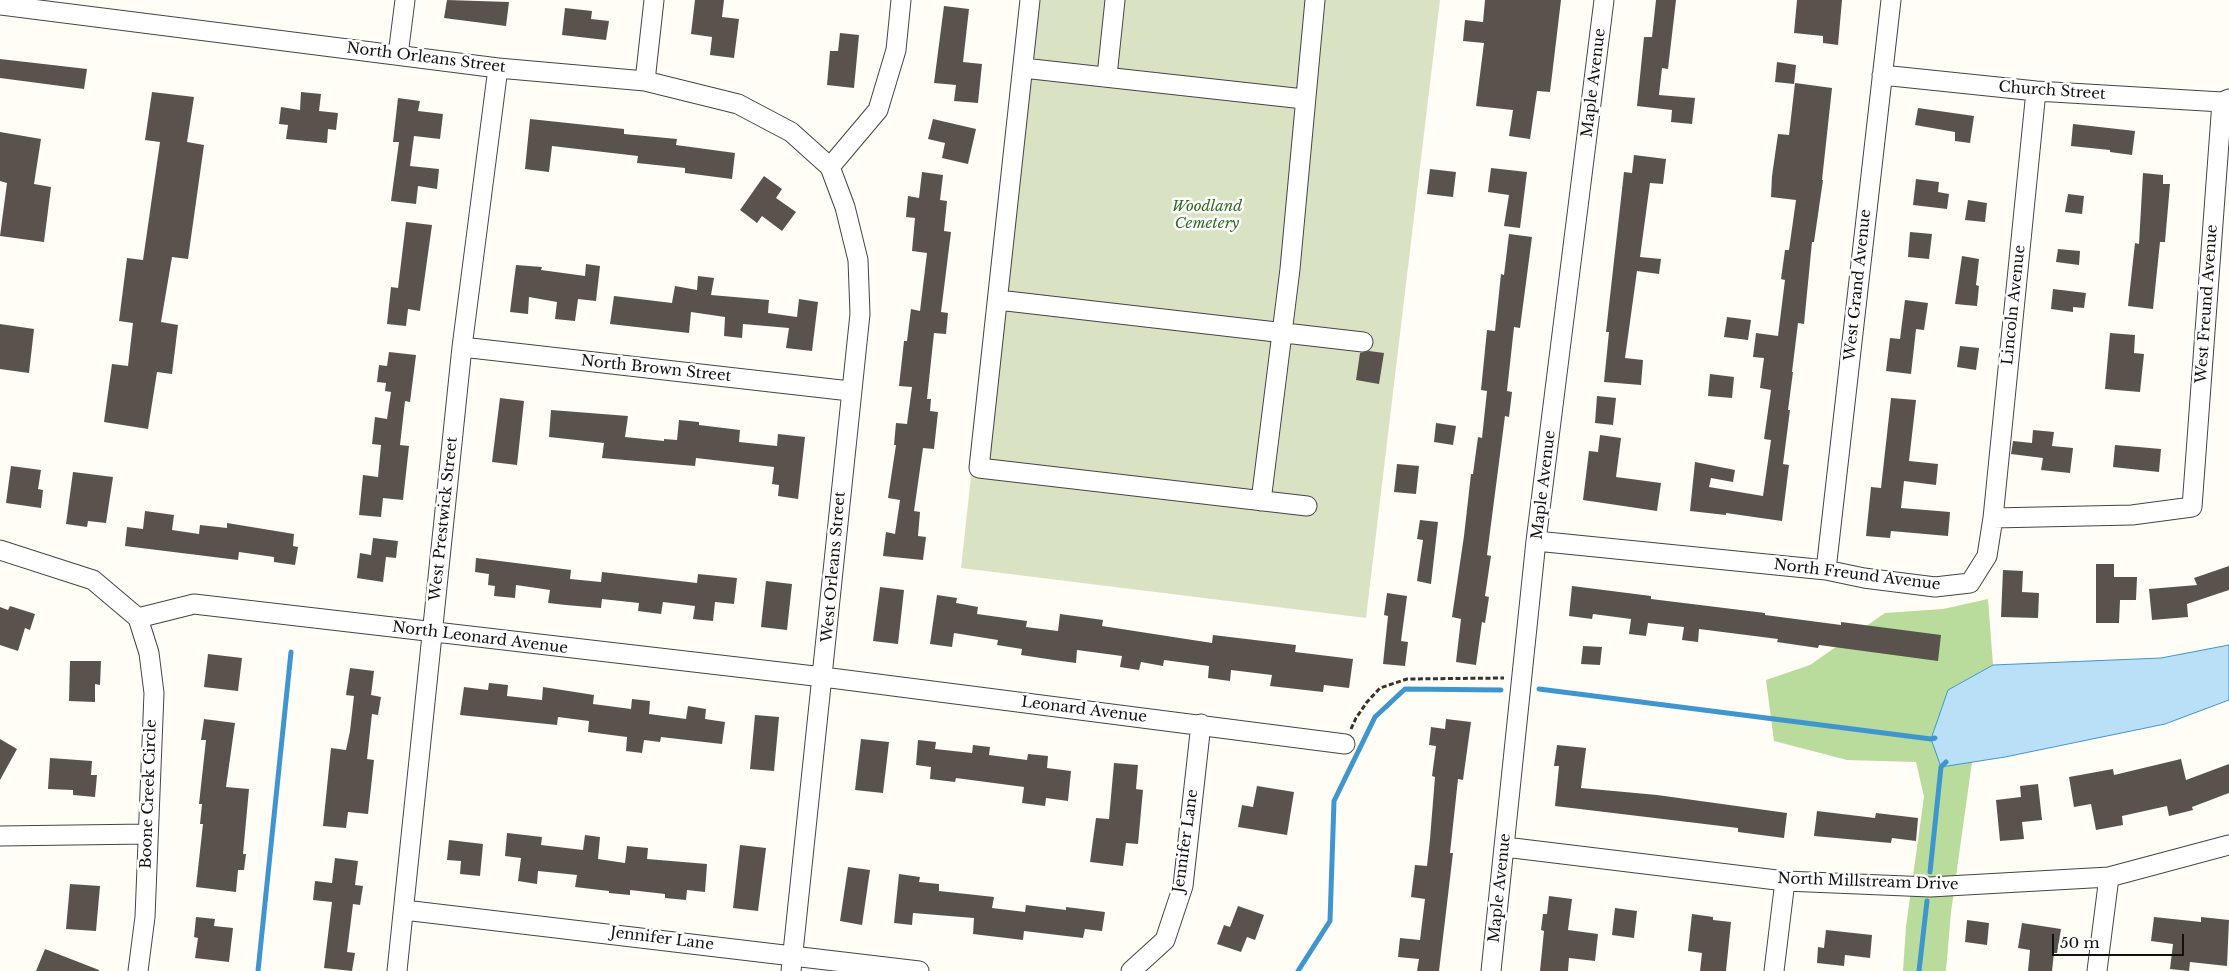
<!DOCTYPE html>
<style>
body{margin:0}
#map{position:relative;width:2229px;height:971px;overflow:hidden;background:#fffdf5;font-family:"Libre Baskerville",serif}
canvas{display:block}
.scale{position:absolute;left:2052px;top:934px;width:132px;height:22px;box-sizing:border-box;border:2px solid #111;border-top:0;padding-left:6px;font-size:15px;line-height:18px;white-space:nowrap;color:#111;-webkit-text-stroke:4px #fff;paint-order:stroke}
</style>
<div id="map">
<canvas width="2229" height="971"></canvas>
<div class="scale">50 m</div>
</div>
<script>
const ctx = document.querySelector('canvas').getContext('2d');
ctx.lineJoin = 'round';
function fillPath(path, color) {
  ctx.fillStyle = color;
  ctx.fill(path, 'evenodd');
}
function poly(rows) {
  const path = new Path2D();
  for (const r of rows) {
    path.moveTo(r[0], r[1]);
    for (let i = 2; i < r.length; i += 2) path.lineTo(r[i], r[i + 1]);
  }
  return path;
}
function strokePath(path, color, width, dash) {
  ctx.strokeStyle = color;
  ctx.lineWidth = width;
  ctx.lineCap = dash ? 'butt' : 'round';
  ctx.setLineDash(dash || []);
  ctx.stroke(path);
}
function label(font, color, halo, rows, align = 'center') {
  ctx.font = font + ' "Libre Baskerville",serif';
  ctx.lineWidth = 5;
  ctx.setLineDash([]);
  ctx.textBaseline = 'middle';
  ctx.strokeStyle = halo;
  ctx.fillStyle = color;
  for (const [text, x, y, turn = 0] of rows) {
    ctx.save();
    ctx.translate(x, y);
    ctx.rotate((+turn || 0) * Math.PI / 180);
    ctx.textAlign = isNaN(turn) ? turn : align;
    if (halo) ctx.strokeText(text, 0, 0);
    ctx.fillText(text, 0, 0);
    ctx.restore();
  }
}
const forest = poly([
 [1988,599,1993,665,1948,690,1941,767,1972,762,1951,912,1946,971,1903,971,1906,926,1924,797,1916,762,1847,760,1774,741,1766,680,1810,665,1885,613,1943,609]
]);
const cemetery = poly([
 [1023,0,1440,0,1366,618,961,568]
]);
const water = poly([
 [2229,645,2229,700,2165,724,2005,757,1941,767,1931,739,1948,690,1993,665,2161,658,2229,645]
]);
const stream = poly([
 [1539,689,1931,739,1935,738],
 [1930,872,1941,767,1946,762],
 [258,971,291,652],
 [1298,971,1330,921,1334,801,1375,717,1405,689,1501,690],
 [1919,971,1927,901]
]);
const building = poly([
 [447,0,509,2,506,26,444,18],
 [695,0,724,0,722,17,739,19,734,58,710,55,712,37,691,34],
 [1485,0,1561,0,1550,92,1537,91,1530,139,1509,136,1513,110,1476,106,1484,43,1463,41,1465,20,1483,22],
 [1656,0,1676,0,1668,69,1662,68,1659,95,1695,98,1692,124,1671,122,1672,110,1637,106,1644,37,1652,37],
 [1797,0,1842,0,1838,45,1823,43,1823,36,1794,33],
 [944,6,969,9,963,62,982,64,978,103,954,101,956,85,934,83],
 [565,8,592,11,591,19,609,21,606,40,562,35],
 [840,33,859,35,854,88,827,85,830,51,838,51],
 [0,59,87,69,84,89,0,78],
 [1777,62,1796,65,1794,84,1775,82],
 [1795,83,1832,88,1822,180,1823,180,1814,242,1812,242,1804,324,1798,323,1792,372,1793,372,1788,410,1790,410,1783,464,1789,465,1782,521,1726,513,1726,515,1690,511,1695,462,1735,470,1733,482,1711,478,1709,487,1763,496,1771,440,1764,439,1771,390,1760,388,1764,358,1753,357,1756,333,1778,336,1785,280,1781,279,1785,250,1789,250,1796,200,1771,197,1772,176,1778,134,1789,135],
 [152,92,194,97,187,142,204,145,188,259,172,257,161,322,178,325,172,374,157,372,148,429,104,422,112,364,128,366,133,323,119,321,127,258,143,260,160,142,145,140],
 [301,92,321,94,319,111,338,113,336,130,328,129,327,143,286,139,288,125,279,124,281,107,300,110],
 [398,98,420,101,418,111,443,114,440,139,414,136,410,166,439,169,437,189,418,186,416,204,391,201,399,142,393,142],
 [1918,108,1974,116,1970,143,1955,141,1955,132,1915,125],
 [530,119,624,129,624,134,677,139,676,145,735,153,732,179,685,173,685,168,637,163,638,156,552,146,549,172,525,169],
 [933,119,976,129,968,164,942,158,945,143,928,139],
 [2073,124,2135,131,2132,155,2110,152,2110,150,2071,146],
 [0,132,41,139,34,184,51,187,44,242,0,236,7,183,0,181],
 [1634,155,1666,159,1663,184,1650,183,1640,257,1661,259,1659,274,1637,271,1625,358,1643,360,1641,385,1604,382,1609,332,1606,332,1624,172,1632,173],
 [1491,168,1527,172,1520,228,1504,226,1509,195,1488,192],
 [1430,169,1456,172,1453,197,1427,194],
 [922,172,943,175,940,200,947,201,944,231,951,232,941,312,948,313,946,334,934,333,927,399,931,399,930,411,938,412,934,449,923,448,914,511,920,512,918,536,926,537,923,560,883,556,886,532,895,534,900,500,888,498,896,445,894,445,896,423,907,424,912,387,899,386,904,341,907,341,911,309,920,311,927,253,912,251,915,218,906,217,908,196,919,198],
 [2143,173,2163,175,2163,184,2170,184,2165,242,2160,242,2153,309,2128,306,2135,243,2139,244],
 [764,176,782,189,776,198,796,212,782,231,762,216,757,223,740,210],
 [1916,179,1939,182,1938,192,1949,194,1947,209,1913,205],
 [2068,194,2084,196,2082,214,2065,212],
 [1968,200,1987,203,1985,222,1965,220],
 [406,222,432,225,420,311,408,309,406,326,387,324,391,287,398,288],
 [1910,232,1932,234,1929,259,1908,257],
 [1509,234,1532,237,1520,328,1514,327,1507,391,1512,392,1509,417,1505,416,1487,555,1491,556,1485,596,1489,597,1485,623,1482,622,1476,665,1456,662,1461,619,1452,617,1464,536,1471,474,1473,474,1478,437,1482,438,1487,391,1481,390,1487,330,1495,331,1501,274,1504,275],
 [2058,249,2080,251,2079,265,2056,262],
 [1962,256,1979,259,1976,285,1979,286,1977,306,1955,304],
 [586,264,600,266,596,301,578,299,575,321,555,319,557,302,529,297,528,314,510,312,516,265,542,267,541,270,585,276],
 [698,276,714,278,711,295,769,300,768,313,797,317,799,299,818,302,812,351,786,348,789,328,743,324,742,338,724,336,725,317,691,312,689,333,610,324,614,296,672,303,675,286,697,290],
 [2053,289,2086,293,2084,308,2073,307,2073,312,2051,309],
 [1905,300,1928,303,1924,330,1916,329,1911,374,1886,371,1890,338,1900,339],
 [1727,317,1751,320,1748,340,1724,337],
 [0,324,34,329,29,373,0,369],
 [2110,333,2135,335,2134,353,2144,354,2140,392,2105,389],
 [1960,346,1979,348,1976,370,1957,367],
 [1369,351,1384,353,1379,384,1356,380,1360,353],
 [389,352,416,355,410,402,405,401,400,445,409,446,403,500,383,498,381,517,359,515,363,475,378,477,381,445,372,444,375,417,387,419,391,392,385,391,386,383,377,382,379,365,387,366],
 [1710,374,1734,377,1732,398,1708,396],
 [1597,396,1616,398,1613,425,1595,423],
 [500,398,524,401,517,465,492,462],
 [1891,398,1916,400,1909,461,1938,464,1936,485,1904,481,1901,508,1950,512,1948,536,1891,531,1890,538,1866,536,1871,487,1881,488],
 [551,410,628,416,625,437,664,441,664,439,677,440,679,420,699,422,699,425,740,430,739,442,777,446,778,434,805,437,798,499,778,496,779,485,772,484,774,467,696,458,695,466,602,458,604,443,549,437],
 [1436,423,1456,426,1453,445,1434,442],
 [2033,430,2054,432,2052,446,2073,448,2070,473,2041,470,2043,458,2011,454,2013,441,2032,443],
 [1600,435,1621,438,1616,477,1661,483,1657,511,1583,500,1589,451,1598,452],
 [2115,445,2161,449,2159,472,2113,467],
 [1397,464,1419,466,1416,494,1394,492],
 [11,466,41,470,38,489,43,490,41,508,6,503],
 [73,472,113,477,106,523,88,521,87,527,66,524],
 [145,511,174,515,172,530,199,534,200,525,227,528,227,523,294,534,293,546,298,547,295,565,274,562,274,557,239,552,238,560,125,546,127,527,143,529],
 [1420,520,1438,522,1431,584,1417,581,1423,540,1417,539],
 [373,538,398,541,396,558,386,557,383,582,357,578,360,553,371,555],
 [476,558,571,570,570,579,601,582,602,572,697,583,698,574,737,578,734,604,715,602,713,621,693,619,695,606,663,602,661,614,638,611,639,603,602,599,601,608,566,605,548,603,550,590,516,585,515,598,494,596,495,586,488,585,489,574,475,572],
 [2096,564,2114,564,2114,577,2137,577,2136,600,2120,600,2119,623,2096,623],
 [2229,566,2229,590,2187,604,2188,617,2152,620,2149,589,2197,585,2194,578],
 [2003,570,2023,571,2022,592,2039,593,2038,618,2001,617],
 [766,581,792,584,787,630,761,627],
 [1572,586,1651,596,1651,599,1765,613,1765,615,1841,625,1841,622,1941,635,1938,661,1819,645,1818,648,1777,642,1778,639,1699,629,1698,642,1682,640,1684,627,1648,623,1646,636,1629,634,1631,619,1593,614,1592,619,1569,616],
 [880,587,904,590,898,644,873,641],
 [1387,593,1407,596,1401,641,1408,642,1405,666,1383,664,1388,616,1384,615],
 [937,595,957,598,956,603,978,607,977,614,1027,621,1026,627,1058,631,1060,614,1103,620,1102,626,1212,643,1213,635,1296,645,1295,652,1353,659,1349,688,1324,685,1323,692,1270,686,1272,675,1231,670,1230,681,1208,678,1209,666,1164,660,1163,666,1141,662,1139,670,1120,667,1122,656,1077,650,1076,663,1054,660,1021,655,1022,649,997,645,998,640,954,633,952,647,930,644],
 [10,606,35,614,30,630,25,628,18,651,0,645,0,607,8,610],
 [1583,646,1602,647,1600,665,1581,664],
 [208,654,242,658,238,691,204,687],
 [70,661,101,661,100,685,95,684,95,702,69,701],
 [350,668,374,671,371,695,381,697,378,715,372,714,367,759,374,760,368,814,348,812,346,828,323,826,331,748,346,750,350,731,354,696,346,695],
 [489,683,508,685,507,696,542,700,543,687,594,695,593,704,631,709,632,699,650,701,649,714,686,719,688,706,706,709,705,719,725,722,722,744,661,737,660,742,644,740,642,753,626,751,627,737,588,732,589,721,558,717,557,725,460,715,464,687,488,690],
 [755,715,779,717,774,771,750,769],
 [204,719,235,723,226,787,249,789,243,854,246,854,244,870,238,870,236,892,196,887,203,824,200,824,202,804,199,804,206,740,201,740],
 [1446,719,1471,722,1463,780,1458,779,1450,853,1453,853,1439,971,1417,971,1419,959,1398,957,1400,938,1420,940,1425,899,1411,897,1415,865,1427,866,1430,839,1435,777,1432,776,1436,746,1429,745,1431,727,1445,729],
 [0,739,17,749,0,780],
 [861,739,889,742,883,793,855,790],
 [918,740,936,742,935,749,972,753,973,745,990,747,989,755,1027,760,1028,754,1048,756,1047,768,1071,771,1068,801,1046,798,1045,806,1022,803,1024,787,956,778,955,782,930,779,931,767,916,765],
 [1557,745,1586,748,1581,788,1657,795,1787,813,1784,838,1738,832,1738,828,1555,806,1559,766,1554,766],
 [50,758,92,761,91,775,97,775,95,797,73,795,73,790,48,789],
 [2181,759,2186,780,2229,764,2229,793,2192,807,2193,810,2169,816,2167,806,2122,816,2123,825,2096,830,2091,804,2074,807,2069,777,2113,769,2114,775],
 [1114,763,1138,765,1136,789,1143,790,1138,844,1126,843,1123,866,1090,862,1096,818,1109,819],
 [2038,784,2042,820,2022,822,2024,839,2000,841,1996,800,2021,797,2020,786],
 [1257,786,1294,792,1287,835,1238,827,1242,805,1253,807],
 [1817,811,1875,818,1876,813,1918,818,1916,841,1892,838,1891,843,1814,836],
 [507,833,542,837,541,845,583,850,585,835,600,837,598,859,625,863,627,846,648,848,647,859,707,864,705,892,687,890,686,900,665,898,665,894,630,890,630,895,609,893,609,891,575,887,577,875,538,871,537,884,518,881,521,858,505,856],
 [449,840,483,844,480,876,460,874,461,861,447,860],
 [740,845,766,848,758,911,733,908],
 [335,858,358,861,355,885,363,886,360,905,353,904,347,952,355,953,352,971,324,968,332,902,313,900,315,881,332,883],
 [848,867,870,870,862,925,840,921],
 [899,874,920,877,919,882,939,884,939,891,994,897,992,908,1025,912,1026,905,1066,910,1066,907,1105,912,1102,931,1085,929,1083,938,1024,931,1023,940,973,934,974,918,913,913,912,925,894,923],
 [70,884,100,886,96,931,66,929],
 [1549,896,1572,899,1568,930,1598,934,1595,961,1569,958,1568,971,1540,971,1544,931,1541,930,1543,914,1547,914],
 [1238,906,1264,915,1255,940,1247,937,1241,952,1217,944,1224,925,1230,927],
 [1615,908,1637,911,1634,938,1612,935],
 [1692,914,1713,917,1713,920,1731,922,1726,971,1700,971,1702,953,1688,951],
 [196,917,215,919,214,926,233,928,229,962,195,958,198,938,194,937],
 [2154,917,2201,922,2201,917,2229,920,2227,966,2190,962,2189,971,2170,969,2173,944,2151,941],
 [1967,920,1989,923,1987,945,1965,942],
 [2022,923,2061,929,2057,953,2054,953,2052,971,2028,971,2030,950,2018,948],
 [1826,930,1872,935,1870,958,1845,955,1844,966,1817,963,1818,947,1824,948],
 [45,949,99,970,99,971,36,971]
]);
const path = poly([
 [1351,729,1356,718,1367,702,1380,688,1407,679,1504,678]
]);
const minor = poly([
 [1030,0,979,468,1307,506],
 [0,5,498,68,645,81,738,104,791,132,830,167,845,207,858,260,860,314,791,971],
 [398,55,405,0],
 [1023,68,1304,99],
 [1882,75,2036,91,2222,102,2229,99],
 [1107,76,1115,0],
 [645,81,654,0],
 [830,167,878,110,896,50,901,0],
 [998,300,1363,342],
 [462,347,850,391],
 [1261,501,1290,269,1315,0],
 [1993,518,2036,91],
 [1536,541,1826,570,1864,578,1935,587,1970,583,1987,556,1993,518,2132,515,2192,507,2222,102],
 [0,550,93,580,138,618],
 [1826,570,1891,0],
 [138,618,194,604,823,677,1345,744],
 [0,836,147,834],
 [1505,847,1785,881,1930,887,2109,877,2229,845],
 [404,910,919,971],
 [138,971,145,917,154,693,149,653,138,618],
 [397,971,462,347,498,68],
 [1131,971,1165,940,1183,886,1201,724],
 [1491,971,1536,541,1604,0],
 [1774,971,1785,881],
 [2097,971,2109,877]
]);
const streetNames = [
 ["North Orleans Street",426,58,7],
 ["Maple Avenue",1594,83,-83],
 ["Church Street",2052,91,4],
 ["West Grand Avenue",1858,285,-84],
 ["West Freund Avenue",2207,304,-86],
 ["Lincoln Avenue",2014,305,-84],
 ["North Brown Street",656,369,6],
 ["Maple Avenue",1544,485,-83],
 ["West Prestwick Street",444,519,-84],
 ["West Orleans Street",834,567,-85],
 ["North Freund Avenue",1857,575,7],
 ["North Leonard Avenue",480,638,7],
 ["Leonard Avenue",1084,710,7],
 ["Boone Creek Circle",149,794,-88],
 ["Jennifer Lane",1186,841,-82],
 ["North Millstream Drive",1868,882,2],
 ["Maple Avenue",1500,888,-84],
 ["Jennifer Lane",662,939,7]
];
const parkNames = [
 ["Woodland",1207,207],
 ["Cemetery",1207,224]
];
fillPath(forest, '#b9dc9c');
fillPath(cemetery, '#d9e3c4');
fillPath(water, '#b9e0f7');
strokePath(water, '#3f96cf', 1);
strokePath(stream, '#3f96cf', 5);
fillPath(building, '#5a524d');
strokePath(minor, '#444', 21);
strokePath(path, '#333', 3, [5, 2.5]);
strokePath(minor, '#fff', 19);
label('15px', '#111', '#fff', streetNames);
label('italic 15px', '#2f6b1f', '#fff', parkNames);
</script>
